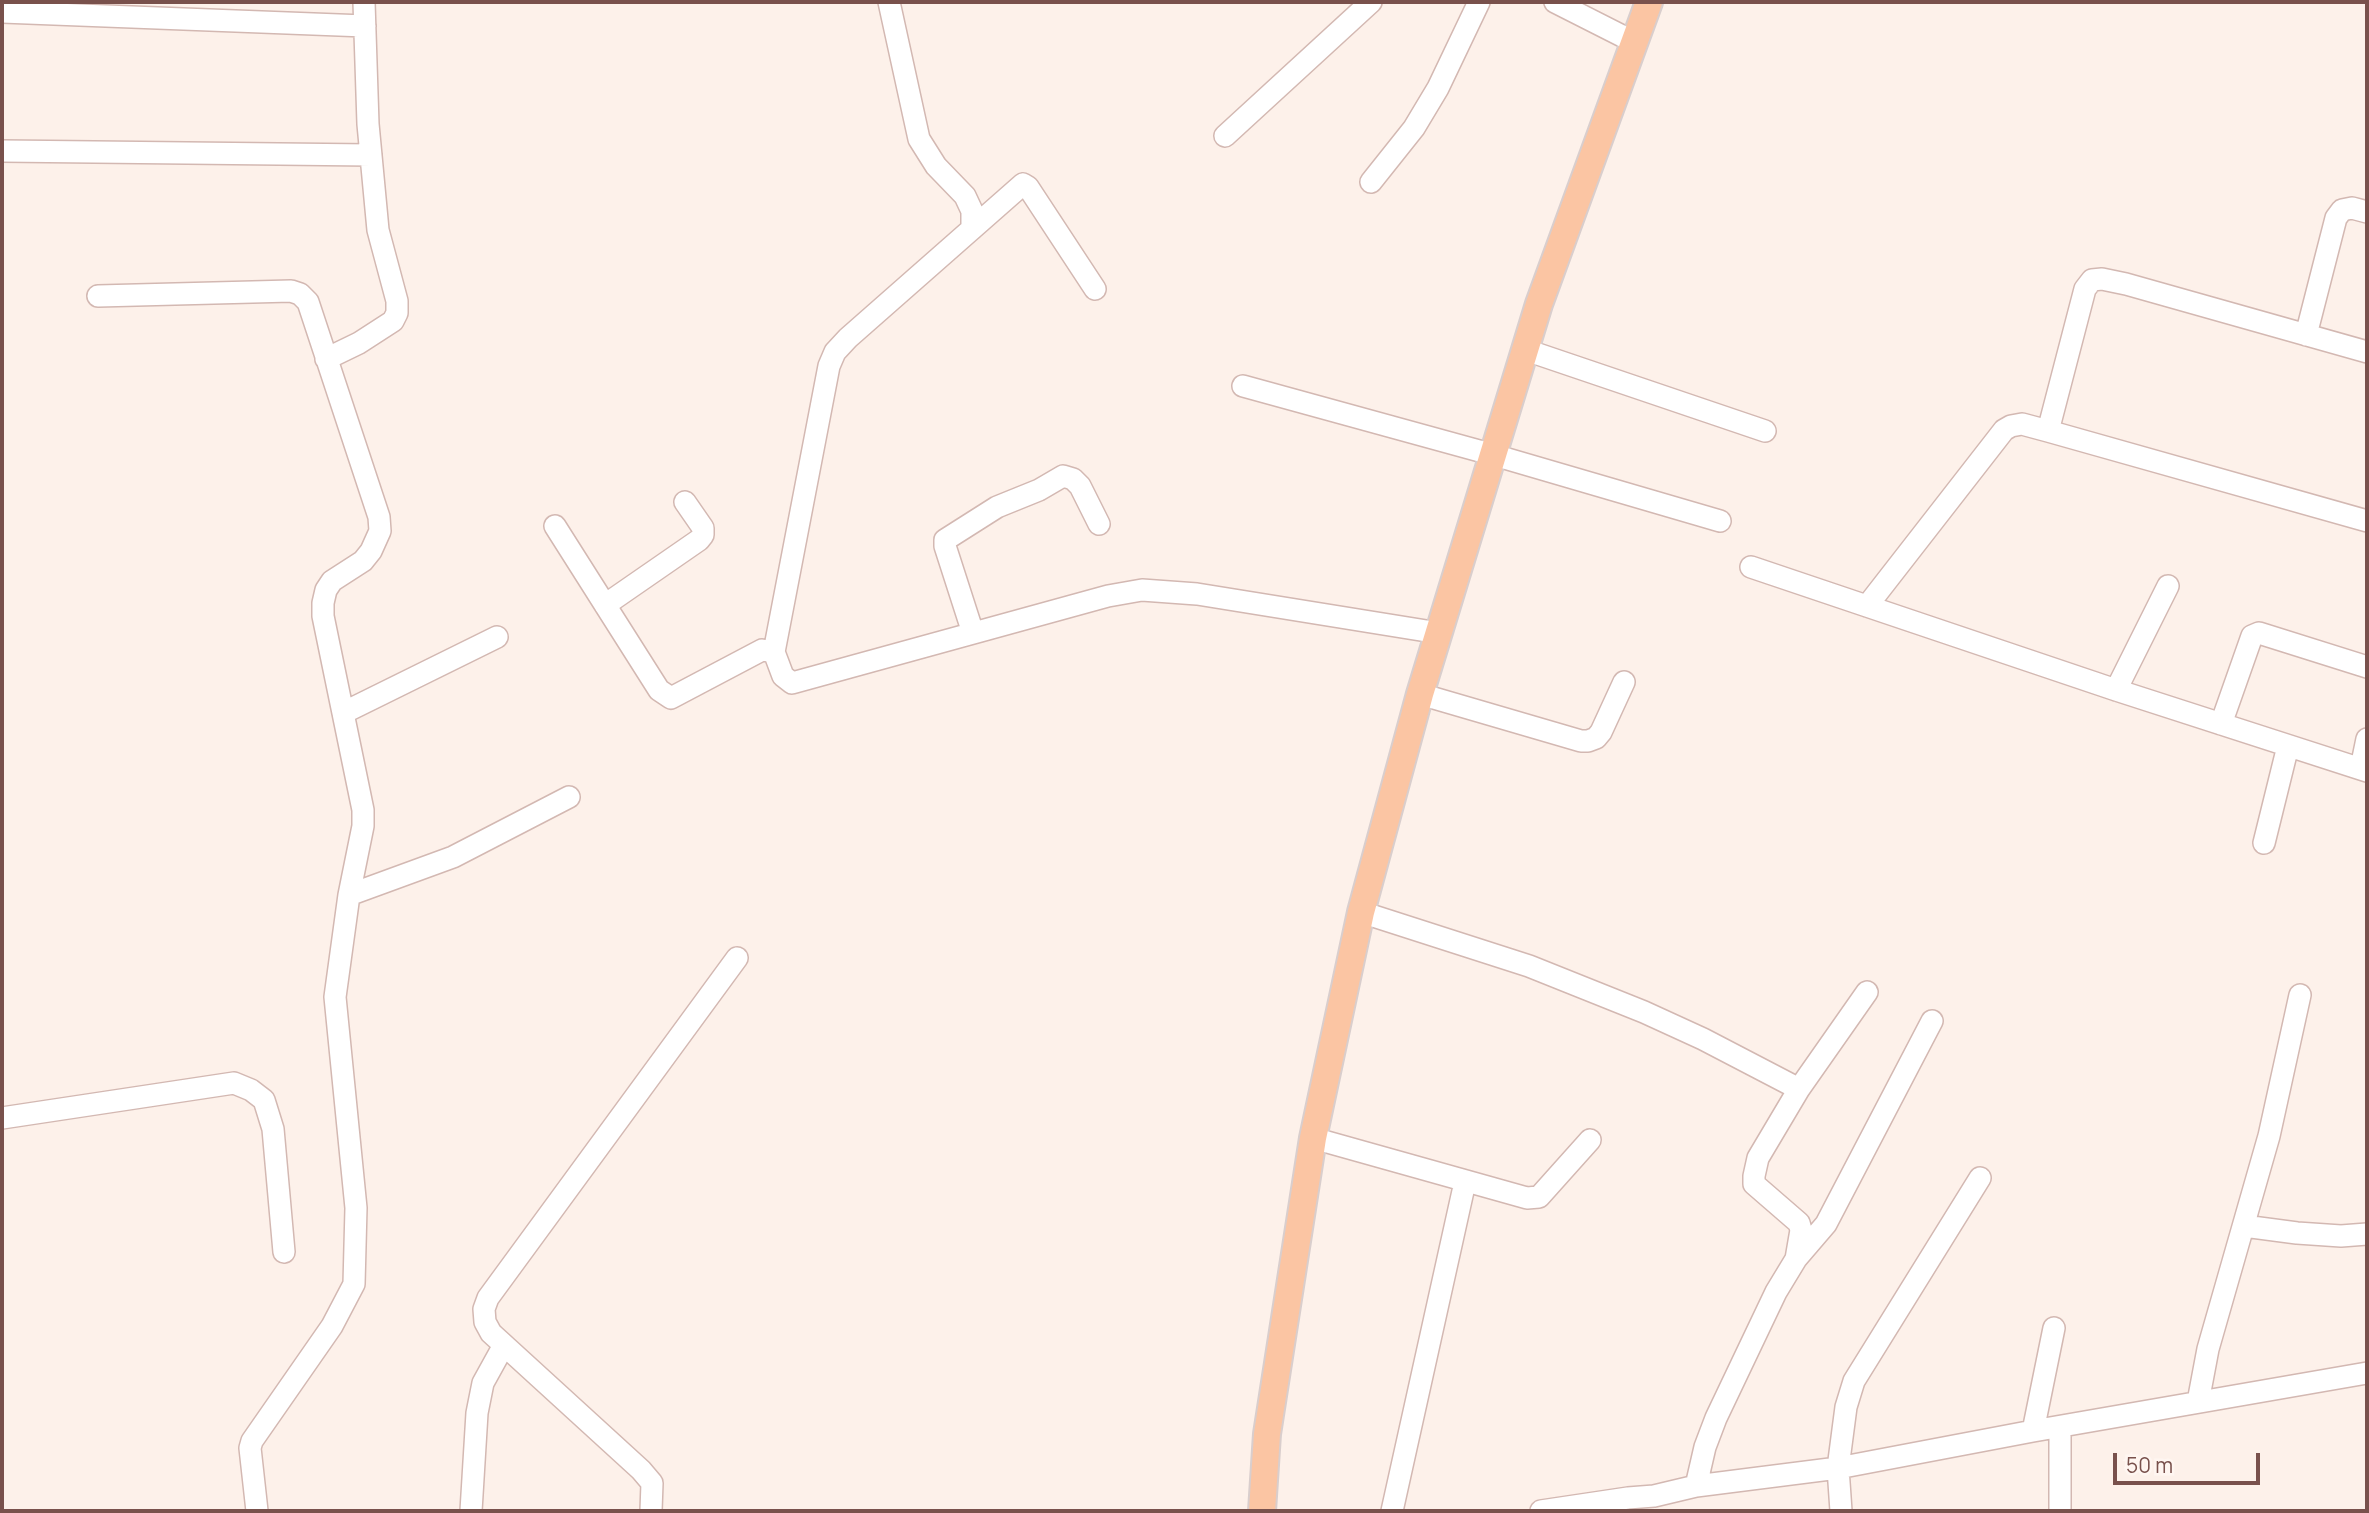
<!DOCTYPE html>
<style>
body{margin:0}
#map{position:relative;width:2369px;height:1513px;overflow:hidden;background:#fdf1ea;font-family:Manrope,sans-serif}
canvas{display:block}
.frame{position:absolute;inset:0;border:4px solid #79514c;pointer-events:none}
.scale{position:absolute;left:2113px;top:1453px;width:147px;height:32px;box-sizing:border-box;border:4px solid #79514c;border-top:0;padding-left:9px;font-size:21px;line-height:24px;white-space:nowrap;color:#79514c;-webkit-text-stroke:5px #fff6f1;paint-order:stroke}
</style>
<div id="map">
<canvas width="2369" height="1513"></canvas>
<div class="frame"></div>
<div class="scale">50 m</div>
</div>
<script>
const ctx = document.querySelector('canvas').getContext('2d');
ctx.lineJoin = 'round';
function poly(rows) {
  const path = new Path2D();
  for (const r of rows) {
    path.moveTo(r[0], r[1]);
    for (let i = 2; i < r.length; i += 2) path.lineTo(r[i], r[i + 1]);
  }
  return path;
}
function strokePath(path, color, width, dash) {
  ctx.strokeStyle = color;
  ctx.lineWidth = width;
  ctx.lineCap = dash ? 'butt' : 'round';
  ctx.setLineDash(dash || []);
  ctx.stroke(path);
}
const minor = poly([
 [889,2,919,139,936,166,965,196,972,211,972,229],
 [1555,2,1634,42],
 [2,12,365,26],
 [1225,136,1371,2],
 [2,151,371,155],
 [1371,182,1414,128,1438,88,1479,2],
 [98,296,291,291,300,294,308,302,379,517,380,531,371,551,363,561,332,581,326,590,323,603,323,616,363,810,363,826,349,895],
 [2306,335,2336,218,2342,210,2352,208,2367,212],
 [1526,350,1765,431],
 [326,359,359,343,393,321,397,313,397,301,378,230,368,124,364,2],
 [1243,386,1494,455,1720,521],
 [2048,431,2085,289,2092,280,2102,279,2126,284,2367,352],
 [555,526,659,690,671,698,762,650,774,652,783,676,792,683,1108,596,1142,590,1197,594,1439,633],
 [1751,567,2116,690,2367,771],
 [605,605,699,540,703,535,703,528,685,502],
 [1867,606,2004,430,2011,426,2022,424,2048,431,2367,521],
 [973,633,945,546,945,540,997,507,1039,490,1063,476,1073,479,1080,486,1099,524],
 [774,652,829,366,835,352,848,338,1023,184,1028,187,1095,289],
 [2116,690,2168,586],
 [1420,694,1581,741,1588,741,1596,738,1601,732,1624,682],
 [343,713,497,637],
 [2221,724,2252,636,2259,633,2367,667],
 [2361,768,2367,739],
 [2264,843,2288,746],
 [1361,912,1529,966,1644,1012,1703,1039,1799,1089],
 [2,1118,234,1083,251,1090,264,1100,273,1129,284,1252],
 [1313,1138,1527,1198,1539,1197,1590,1140],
 [2244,1226,2297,1233,2341,1236,2367,1234],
 [1796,1259,1801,1230,1799,1223,1754,1184,1754,1176,1758,1158,1799,1089,1867,992],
 [2198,1402,2208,1349,2269,1136,2300,995],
 [2033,1431,2054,1328],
 [1696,1486,1705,1447,1716,1418,1776,1292,1796,1259,1826,1224,1932,1021],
 [257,1511,250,1448,252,1441,332,1326,354,1284,356,1208,335,997,349,895,453,857,569,797],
 [471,1511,477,1413,483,1383,504,1345],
 [651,1511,652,1483,641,1470,491,1333,485,1322,484,1309,488,1298,737,958],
 [1392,1511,1465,1182],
 [1541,1511,1628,1498,1654,1496,1696,1486,1838,1468,2033,1431,2367,1373],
 [1841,1511,1838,1468,1846,1407,1854,1381,1980,1178],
 [2060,1511,2060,1428]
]);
const major = poly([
 [1262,1511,1267,1434,1313,1138,1361,912,1420,694,1539,304,1649,2]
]);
strokePath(minor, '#d3b8b2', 24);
strokePath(major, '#d9cecd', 30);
strokePath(minor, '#fff', 21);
strokePath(major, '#fbc5a3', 26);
</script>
